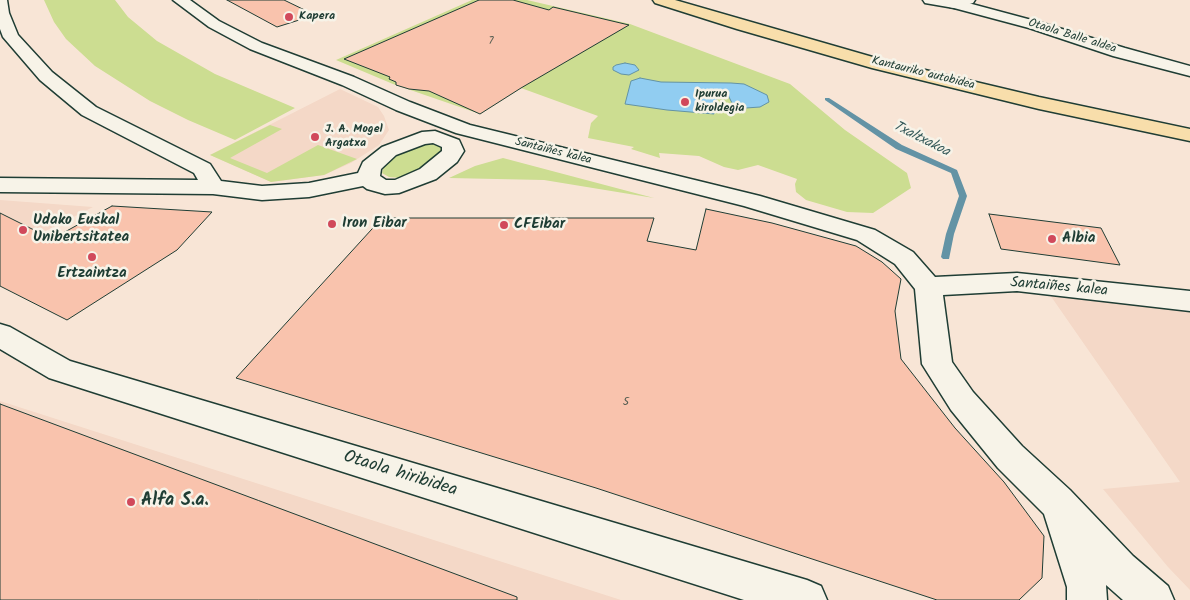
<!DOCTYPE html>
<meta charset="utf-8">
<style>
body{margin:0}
canvas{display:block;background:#f8e5d6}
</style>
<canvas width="1190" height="600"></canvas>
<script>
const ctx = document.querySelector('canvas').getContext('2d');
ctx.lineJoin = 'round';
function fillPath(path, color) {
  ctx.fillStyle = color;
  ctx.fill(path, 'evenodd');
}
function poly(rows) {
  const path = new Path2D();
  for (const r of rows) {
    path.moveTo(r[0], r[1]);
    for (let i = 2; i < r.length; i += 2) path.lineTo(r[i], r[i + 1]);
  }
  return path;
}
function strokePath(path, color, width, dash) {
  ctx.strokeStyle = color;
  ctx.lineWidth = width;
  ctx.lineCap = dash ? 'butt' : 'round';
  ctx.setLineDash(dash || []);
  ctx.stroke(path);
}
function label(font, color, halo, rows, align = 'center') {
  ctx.font = font + ' Kalam,sans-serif';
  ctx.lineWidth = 5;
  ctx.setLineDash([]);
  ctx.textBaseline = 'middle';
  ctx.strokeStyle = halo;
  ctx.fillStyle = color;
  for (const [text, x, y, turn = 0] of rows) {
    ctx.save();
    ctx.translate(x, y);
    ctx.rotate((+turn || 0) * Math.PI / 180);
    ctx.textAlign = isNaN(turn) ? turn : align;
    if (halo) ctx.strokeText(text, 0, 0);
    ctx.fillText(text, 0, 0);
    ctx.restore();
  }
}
const built = poly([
 [340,89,378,107,384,116,389,130,379,145,351,163,324,175,271,182,210,155],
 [0,200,93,207,0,254],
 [1050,295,1190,312,1190,590,1168,567,1103,489,1180,482],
 [0,401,621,600,0,600]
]);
const green = poly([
 [44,0,115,0,128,17,157,41,215,74,295,108,235,140,188,120,150,101,95,66,66,39,54,22],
 [472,0,527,0,630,24,790,84,845,130,907,173,911,188,873,213,847,212,806,200,796,192,795,184,797,179,758,165,738,170,724,167,699,156,659,153,660,158,631,149,634,147,588,138,591,123,598,116,521,88,480,114,393,84,336,60],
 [270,125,282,129,230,158,267,173,318,145,357,159,324,175,271,182,210,155],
 [428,143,442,147,443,153,427,167,400,178,389,177,382,173,384,166,399,154,416,146],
 [503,158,654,198,544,180,449,178,475,166]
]);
const water = poly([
 [625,63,635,65,639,70,629,75,621,74,613,70,613,67,616,65,625,63],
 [640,78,661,82,731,83,744,84,767,95,769,102,760,107,746,108,732,103,727,93,718,90,714,114,667,110,625,104,631,81,640,78]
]);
const stream = poly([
 [825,98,829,98,902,145,957,170,967,196,954,234,949,259,943,259,941,257,946,234,959,196,951,173,896,149,825,100,825,98]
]);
const building = poly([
 [227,0,284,0,315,15,277,27,227,0],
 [479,0,513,0,549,10,553,7,629,25,521,88,480,114,429,91,409,89,396,85,396,82,389,79,390,77,344,59,479,0],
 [112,206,212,212,177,250,67,320,0,286,0,213,52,239,112,206],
 [706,209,772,223,856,246,882,262,901,279,895,311,901,359,955,428,1004,482,1044,536,1042,578,1019,600,937,600,596,488,236,378,382,218,654,218,647,241,696,250,706,209],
 [989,214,1101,228,1120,265,1001,249,989,214],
 [0,404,517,597,517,600,0,600,0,404]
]);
const street = poly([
 [0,0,7,0,9,13,18,35,52,72,96,107,210,164,221,181,262,186,309,183,358,173,363,162,382,147,422,132,435,131,459,140,464,151,457,162,436,179,399,193,385,194,367,189,363,186,309,197,262,200,213,194,0,192,0,178,198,180,194,173,82,115,40,80,3,37,0,29,0,0],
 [433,143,442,147,442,151,420,169,395,180,386,180,380,176,381,169,396,155,425,144,433,143],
 [173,0,190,0,219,21,262,43,354,77,410,102,470,125,760,196,875,230,913,252,935,277,1017,273,1190,291,1190,311,1017,291,943,295,952,362,973,392,1022,446,1070,490,1133,556,1168,586,1174,600,1123,600,1106,585,1107,600,1067,600,1067,587,1044,514,998,468,951,410,922,364,915,289,895,264,857,240,744,206,456,133,396,110,342,85,250,49,209,27,173,0],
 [953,0,975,0,973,3,955,8,950,7,948,4,953,0]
]);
const secondary = poly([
 [923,0,957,0,1039,22,1125,48,1190,66,1190,76,1113,56,1029,28,954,8,925,3,923,0],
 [0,324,10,327,70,361,807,580,821,586,827,600,744,600,49,378,0,349,0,324]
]);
const highway = poly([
 [653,0,675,0,883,60,1039,97,1190,129,1190,141,1039,109,872,68,737,29,655,3,653,0]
]);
const markers = [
 [289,17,5,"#d1495b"],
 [685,102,5,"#d1495b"],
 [315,137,5,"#d1495b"],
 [332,224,5,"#d1495b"],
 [504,225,5,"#d1495b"],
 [23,230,5,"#d1495b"],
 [1052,239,5,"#d1495b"],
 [92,257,5,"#d1495b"],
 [131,502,5,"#d1495b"]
];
const farNumbernames = [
 ["7",491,42]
];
const farPoinames = [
 ["Kapera",299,17],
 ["Ipurua",695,95],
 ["kiroldegia",695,109],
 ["J. A. Mogel",325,130],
 ["Argatxa",325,144]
];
const farStreetnames = [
 ["Otaola Balle aldea",1072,37,17],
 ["Kantauriko autobidea",923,74,14],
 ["Santaiñes kalea",553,152,14]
];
const numberNames = [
 ["5",626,403]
];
const farWaternames = [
 ["Txaltxakoa",921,140,27]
];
const poiNames = [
 ["Udako Euskal",33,221],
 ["Unibertsitatea",33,238],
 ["Iron Eibar",342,224],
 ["CFEibar",514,225],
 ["Albia",1062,239],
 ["Ertzaintza",92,274,"center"]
];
const streetNames = [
 ["Santaiñes kalea",1059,288,5]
];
const nearStreetnames = [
 ["Otaola hiribidea",400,475,17]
];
const nearPoinames = [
 ["Alfa S.a.",141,502]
];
fillPath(built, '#f4d8c7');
fillPath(green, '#ccdd91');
fillPath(water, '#91cdf1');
strokePath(water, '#6393a5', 1);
fillPath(stream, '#6393a5');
fillPath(building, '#f9c3ad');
strokePath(building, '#1f3d34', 1);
strokePath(street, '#1f3d34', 3);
strokePath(secondary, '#1f3d34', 3);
strokePath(highway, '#1f3d34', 3);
fillPath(street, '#f7f3e8');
fillPath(secondary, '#f7f3e8');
fillPath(highway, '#f8deab');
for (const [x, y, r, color] of markers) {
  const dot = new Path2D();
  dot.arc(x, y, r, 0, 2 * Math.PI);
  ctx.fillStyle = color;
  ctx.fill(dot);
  strokePath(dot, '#f7f3e8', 2);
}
label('11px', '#565e52', null, farNumbernames);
label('bold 12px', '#1f3d34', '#f7f3e8', farPoinames, 'left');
label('12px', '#1f3d34', '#f7f3e8', farStreetnames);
label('12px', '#565e52', null, numberNames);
label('italic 14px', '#365a5a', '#f7f3e8', farWaternames);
label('bold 15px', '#1f3d34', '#f7f3e8', poiNames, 'left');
label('15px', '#1f3d34', '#f7f3e8', streetNames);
label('18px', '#1f3d34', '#f7f3e8', nearStreetnames);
label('bold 18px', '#1f3d34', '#f7f3e8', nearPoinames, 'left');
</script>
